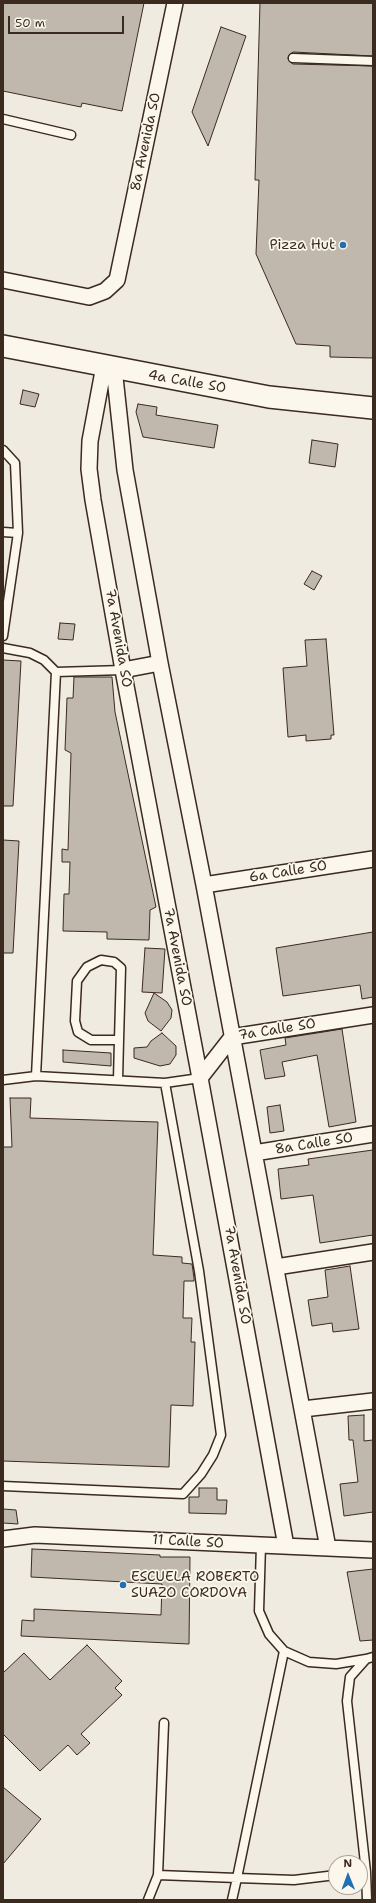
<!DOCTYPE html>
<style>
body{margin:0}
#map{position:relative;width:376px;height:1903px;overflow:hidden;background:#f0ebe0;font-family:"Shantell Sans",sans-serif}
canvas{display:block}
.frame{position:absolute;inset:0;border:4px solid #3b2a1e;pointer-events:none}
.north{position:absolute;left:328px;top:1855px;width:40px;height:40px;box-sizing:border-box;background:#fbf7ec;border:1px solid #aea59a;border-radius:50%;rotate:359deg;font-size:11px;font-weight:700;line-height:16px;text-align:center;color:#3b2a1e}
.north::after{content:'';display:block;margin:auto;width:14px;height:18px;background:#1f6fb2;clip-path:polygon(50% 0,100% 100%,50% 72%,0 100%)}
.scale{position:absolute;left:8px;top:16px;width:116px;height:18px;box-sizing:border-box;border:2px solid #3b2a1e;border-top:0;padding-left:5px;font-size:12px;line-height:14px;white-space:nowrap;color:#3b2a1e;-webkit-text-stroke:3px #fbf7ec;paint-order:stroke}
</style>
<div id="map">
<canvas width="376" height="1903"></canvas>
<div class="frame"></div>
<div class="north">N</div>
<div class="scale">50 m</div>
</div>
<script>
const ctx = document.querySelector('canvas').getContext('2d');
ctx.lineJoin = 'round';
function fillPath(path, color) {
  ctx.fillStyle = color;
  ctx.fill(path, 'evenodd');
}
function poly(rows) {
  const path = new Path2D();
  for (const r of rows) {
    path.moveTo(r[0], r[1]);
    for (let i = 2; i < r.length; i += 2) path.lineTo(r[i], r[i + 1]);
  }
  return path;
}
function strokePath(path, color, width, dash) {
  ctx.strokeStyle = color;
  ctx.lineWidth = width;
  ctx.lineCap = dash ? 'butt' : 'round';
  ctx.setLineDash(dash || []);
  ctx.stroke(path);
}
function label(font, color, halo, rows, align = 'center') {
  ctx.font = font + ' "Shantell Sans",sans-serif';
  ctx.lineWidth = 3.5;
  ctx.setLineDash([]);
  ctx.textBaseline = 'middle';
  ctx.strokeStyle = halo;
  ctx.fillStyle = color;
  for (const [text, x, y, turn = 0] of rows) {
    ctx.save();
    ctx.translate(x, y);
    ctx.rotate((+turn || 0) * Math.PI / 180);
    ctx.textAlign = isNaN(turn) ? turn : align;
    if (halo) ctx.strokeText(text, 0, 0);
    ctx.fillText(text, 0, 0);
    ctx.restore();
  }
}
const building = poly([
 [3,3,144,3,122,111,82,103,81,107,3,91,3,3],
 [260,3,373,3,373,56,293,52,289,55,288,58,290,62,293,64,373,66,373,358,330,357,330,346,296,344,256,254,259,180,255,180,260,3],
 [221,27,246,36,208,146,192,112,221,27],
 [23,390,39,394,35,407,20,404,23,390],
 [138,404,157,407,156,415,218,425,214,448,143,437,136,412,138,404],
 [312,440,338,444,335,467,309,463,312,440],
 [312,571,322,576,314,590,304,584,312,571],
 [60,623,75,624,73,640,58,639,60,623],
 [326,639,334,735,331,735,331,739,306,741,306,735,288,737,283,668,307,666,305,640,326,639],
 [3,660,21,661,13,806,3,806,3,660],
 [74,677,112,677,115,712,156,907,150,910,149,940,107,939,107,932,63,931,64,894,69,894,70,862,62,862,62,849,68,850,71,753,65,750,67,698,73,698,74,677],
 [3,840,19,841,13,953,3,953,3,840],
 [373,932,373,997,362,999,360,985,283,996,276,948,373,932],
 [145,948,165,949,162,993,142,992,145,948],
 [154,993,167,1002,172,1010,171,1018,161,1031,148,1021,145,1013,154,993],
 [342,1029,356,1122,329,1127,317,1055,282,1062,285,1076,265,1079,260,1050,286,1045,285,1038,342,1029],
 [162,1033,176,1046,176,1055,170,1064,160,1066,134,1058,134,1048,147,1047,151,1041,162,1033],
 [63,1050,111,1053,111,1066,63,1062,63,1050],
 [10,1098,31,1098,30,1118,158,1122,153,1255,182,1257,182,1263,192,1264,194,1278,194,1281,184,1281,183,1318,192,1318,191,1342,195,1342,193,1406,171,1405,169,1467,3,1461,3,1147,12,1147,10,1098],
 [280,1105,284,1131,270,1133,267,1107,280,1105],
 [373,1150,373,1235,320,1243,313,1195,281,1199,278,1169,309,1165,308,1159,373,1150],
 [350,1266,359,1329,333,1332,332,1323,312,1326,308,1300,328,1297,325,1270,350,1266],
 [364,1415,364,1441,373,1440,373,1512,344,1516,340,1484,358,1482,353,1440,349,1440,348,1416,364,1415],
 [199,1488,217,1488,217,1500,227,1500,226,1514,189,1513,189,1497,199,1497,199,1488],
 [3,1509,16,1510,18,1524,3,1523,3,1509],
 [32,1549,160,1555,160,1557,190,1557,189,1644,21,1636,22,1620,34,1621,34,1609,161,1615,162,1584,31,1577,32,1549],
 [373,1569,373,1640,360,1641,347,1572,373,1569],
 [87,1645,122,1681,115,1688,122,1695,81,1734,90,1743,77,1755,68,1745,40,1771,3,1734,3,1673,24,1653,50,1680,87,1645],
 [3,1787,41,1819,3,1864,3,1787]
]);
const lane = poly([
 [293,58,373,61],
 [3,119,71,135],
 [3,450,15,463,18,533,3,636],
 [3,532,18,533],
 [3,648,30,653,44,660,56,672,36,1076],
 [56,672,123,670],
 [3,1080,36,1076,165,1083,200,1078],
 [118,1080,119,1040,121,968,114,962,101,960,87,967,77,981,75,1021,78,1032,91,1040,119,1040],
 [3,1486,183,1494,201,1474,213,1455,221,1435,199,1271,165,1083],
 [261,1545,259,1611,269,1634,284,1651,237,1878,294,1880,336,1875],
 [284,1651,309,1662,336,1664,366,1659],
 [158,1875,164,1723],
 [148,1900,158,1875,237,1878,232,1900],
 [367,1900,366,1872,347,1701,350,1677,366,1659,373,1657]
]);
const street = poly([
 [3,280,89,297,105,291,117,280,175,3],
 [104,366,90,441,89,469,93,500,123,670,200,1078,286,1546],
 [114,368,125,470,160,663,204,885,328,1548],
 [123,670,160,663],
 [204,885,373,859],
 [200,1078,232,1037,373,1015],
 [254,1153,373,1134],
 [276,1267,373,1252],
 [303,1409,373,1401],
 [3,1539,35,1535,373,1550]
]);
const secondary = poly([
 [3,346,269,397,373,408]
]);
const markers = [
 [343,245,4,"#1f6fb2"],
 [123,1585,4,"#1f6fb2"]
];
const streetNames = [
 ["8a Avenida SO",146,142,-78],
 ["4a Calle SO",187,382,10],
 ["7a Avenida SO",118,638,80],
 ["6a Calle SO",288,872,-9],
 ["7a Avenida SO",177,957,79],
 ["7a Calle SO",277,1030,-9],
 ["8a Calle SO",314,1144,-9],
 ["7a Avenida SO",237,1275,80],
 ["11 Calle SO",188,1542,3]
];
const poiNames = [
 ["Pizza Hut",335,245],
 ["ESCUELA ROBERTO",131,1577,"left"],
 ["SUAZO CORDOVA",131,1593,"left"]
];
fillPath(building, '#c0b8ad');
strokePath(building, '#3b2a1e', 1);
strokePath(lane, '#3b2a1e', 11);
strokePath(street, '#3b2a1e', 18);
strokePath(secondary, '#3b2a1e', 24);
strokePath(lane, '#fbf7ec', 8);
strokePath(street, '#fbf7ec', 15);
strokePath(secondary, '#fbf7ec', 21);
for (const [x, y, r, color] of markers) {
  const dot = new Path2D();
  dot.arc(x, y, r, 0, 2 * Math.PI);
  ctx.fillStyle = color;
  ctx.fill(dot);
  strokePath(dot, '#fbf7ec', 1.5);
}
label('14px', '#3b2a1e', '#fbf7ec', streetNames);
label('14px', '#3b2a1e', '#fbf7ec', poiNames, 'right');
</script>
